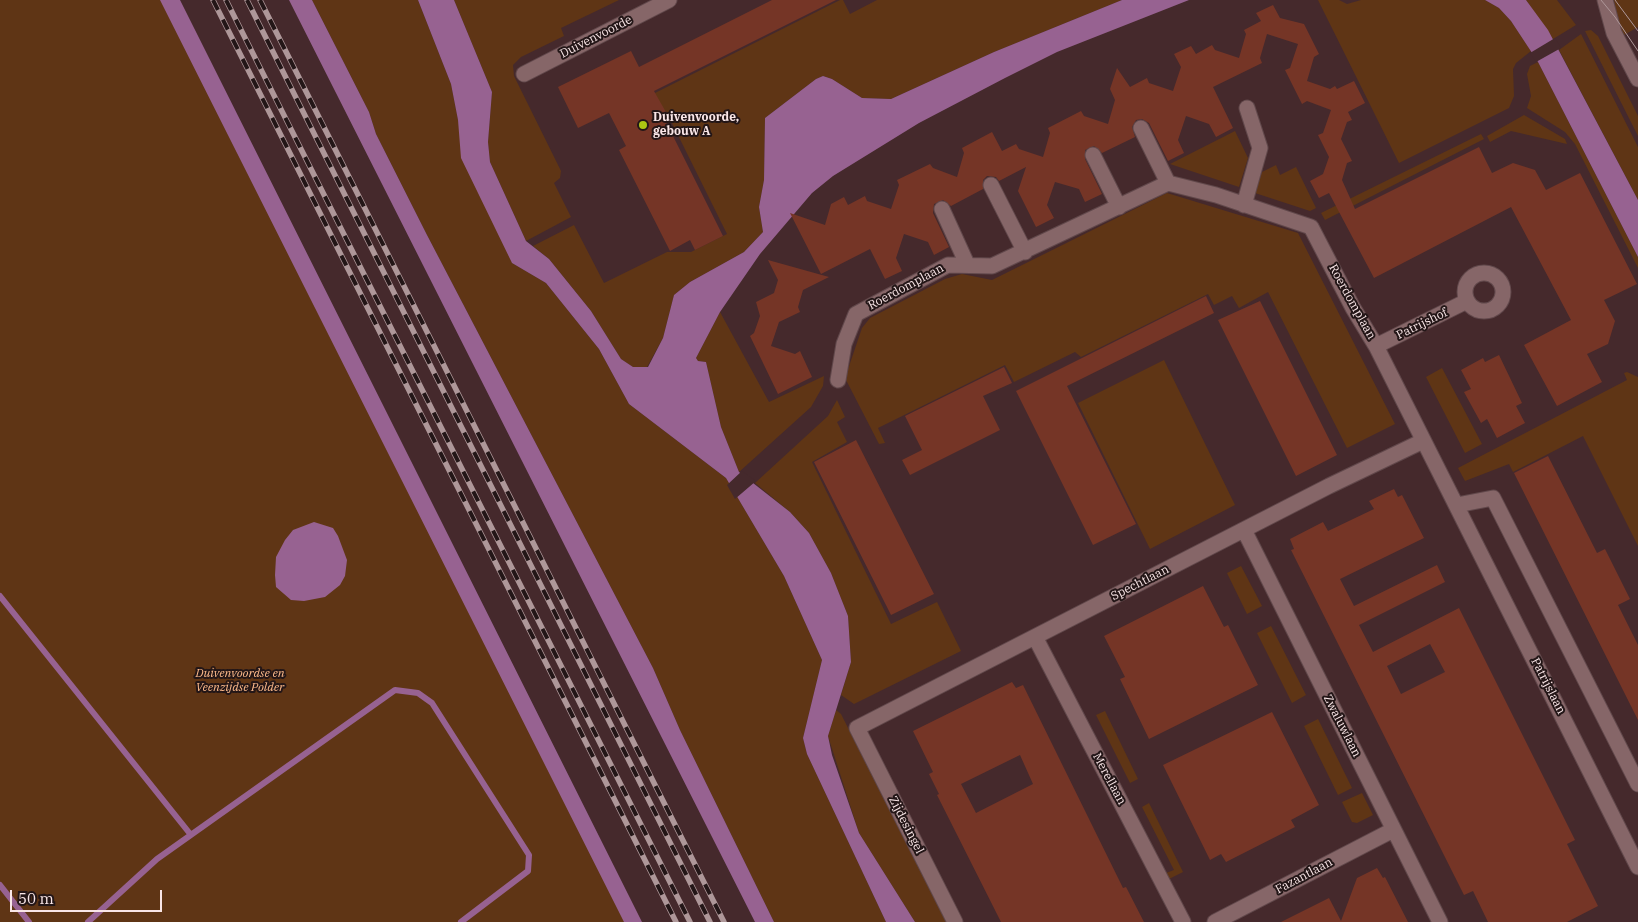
<!DOCTYPE html>
<style>
body{margin:0}
#map{position:relative;width:1638px;height:922px;overflow:hidden;background:#45292c;font-family:"IBM Plex Serif",serif}
canvas{display:block}
.scale{position:absolute;left:10px;top:890px;width:152px;height:22px;box-sizing:border-box;border:2px solid #f9e6e7;border-top:0;padding-left:6px;font-size:15px;line-height:18px;white-space:nowrap;color:#f9e6e7;-webkit-text-stroke:4px #231617;paint-order:stroke}
</style>
<div id="map">
<canvas width="1638" height="922"></canvas>
<div class="scale">50 m</div>
</div>
<script>
const ctx = document.querySelector('canvas').getContext('2d');
ctx.lineJoin = 'round';
function fillPath(path, color) {
  ctx.fillStyle = color;
  ctx.fill(path, 'evenodd');
}
function poly(rows) {
  const path = new Path2D();
  for (const r of rows) {
    if (r.length === 3) {
      path.moveTo(r[0] + r[2], r[1]);
      path.arc(r[0], r[1], r[2], 0, 2 * Math.PI);
      continue;
    }
    path.moveTo(r[0], r[1]);
    for (let i = 2; i < r.length; i += 2) path.lineTo(r[i], r[i + 1]);
  }
  return path;
}
function strokePath(path, color, width, dash) {
  ctx.strokeStyle = color;
  ctx.lineWidth = width;
  ctx.lineCap = dash ? 'butt' : 'round';
  ctx.setLineDash(dash || []);
  ctx.stroke(path);
}
function label(font, color, halo, rows, align = 'center') {
  ctx.font = font + ' "IBM Plex Serif",serif';
  ctx.lineWidth = 4;
  ctx.setLineDash([]);
  ctx.textBaseline = 'middle';
  ctx.strokeStyle = halo;
  ctx.fillStyle = color;
  for (const [text, x, y, turn = 0] of rows) {
    ctx.save();
    ctx.translate(x, y);
    ctx.rotate((+turn || 0) * Math.PI / 180);
    ctx.textAlign = isNaN(turn) ? turn : align;
    if (halo) ctx.strokeText(text, 0, 0);
    ctx.fillText(text, 0, 0);
    ctx.restore();
  }
}
const green = poly([
 [0,0,166,0,631,922,0,922],
 [312,0,418,0,451,84,458,120,512,263,546,283,599,349,629,404,726,478,784,576,822,660,803,738,807,754,886,922,774,922,680,730,653,668,427,235,376,134,369,112],
 [454,0,619,0,561,28,564,36,521,57,513,65,514,76,561,171,560,178,554,183,571,217,526,241,490,162,488,142,492,92],
 [840,0,843,0,850,14,877,0,1122,0,994,52,891,99,862,98,832,79,823,76,816,79,765,118,764,180,759,207,763,232,744,252,690,282,674,295,663,338,647,367,633,367,621,359,591,311,549,259,533,246,574,225,604,283,667,252,691,252,727,234,666,111,661,114,651,95],
 [1318,0,1339,0,1347,4,1361,0,1485,0,1499,8,1511,21,1531,51,1516,63,1513,69,1514,96,1509,108,1399,163],
 [1526,0,1557,0,1576,25,1553,39],
 [1614,0,1638,0,1638,27,1624,35,1638,62,1638,67,1623,36,1617,19],
 [1591,30,1598,36,1638,116,1638,136,1585,31],
 [1581,34,1638,147,1638,200,1559,50],
 [1538,62,1638,257,1638,268,1575,144,1565,132,1527,108,1531,96,1527,74,1530,66],
 [1524,115,1565,139,1567,144,1511,131,1490,142,1487,136],
 [1235,131,1248,158,1239,187,1170,164],
 [1481,134,1484,139,1325,220,1321,213],
 [1276,165,1280,175,1296,167,1316,208,1310,211,1255,193,1262,172],
 [1167,193,1298,233,1395,424,1347,448,1268,292,1239,308,1232,296,1214,305,1208,294,1081,357,1075,352,1014,382,1005,365,878,428,885,443,879,444,845,378,862,328,870,318,945,279,962,274,992,280],
 [720,312,769,402,824,376,823,386,811,407,739,472,721,427,706,362,698,361,696,358],
 [1164,360,1235,505,1150,549,1078,403],
 [1442,368,1482,444,1465,453,1426,377],
 [1627,372,1638,377,1638,546,1583,436,1513,472,1509,464,1465,481,1458,468,1627,380,1624,373],
 [837,400,845,417,837,422,847,442,812,462,891,624,937,602,961,651,854,704,841,695,851,662,848,616,831,573,809,533,790,512,755,483,828,416],
 [1241,566,1262,606,1247,614,1227,573],
 [1271,626,1306,695,1292,703,1257,633],
 [836,710,841,714,946,922,915,922,859,833,828,736],
 [1105,711,1138,779,1130,783,1096,715],
 [1318,719,1352,788,1338,795,1304,726],
 [1362,793,1373,815,1357,823,1352,822,1342,802],
 [1149,803,1183,872,1169,879,1166,873,1174,870,1142,807]
]);
const water = poly([
 [160,0,180,0,642,922,624,922],
 [289,0,312,0,369,112,376,134,427,235,653,668,680,730,774,922,755,922],
 [418,0,454,0,492,92,488,142,490,162,526,241,549,259,591,311,621,359,633,367,648,367,663,338,674,295,690,282,744,252,763,232,759,207,764,180,765,118,816,79,823,76,832,79,862,98,891,99,994,52,1122,0,1189,0,1057,52,1005,78,919,123,833,176,812,193,760,254,720,312,696,358,698,361,706,362,721,427,739,472,790,512,809,533,831,573,848,616,851,662,828,736,832,755,859,833,915,922,886,922,807,754,803,738,822,660,784,576,726,478,629,404,599,349,546,283,512,263,461,158,458,120,451,84],
 [1485,0,1526,0,1548,30,1638,200,1638,257,1538,62,1511,21,1499,8],
 [314,522,333,528,338,536,347,560,345,576,340,585,325,597,304,601,291,600,276,587,275,575,276,557,285,540,293,530]
]);
const pier = poly([
 [1555,38,1561,48,1536,62,1530,53],
 [742,471,756,481,735,499,727,485]
]);
const stream = poly([
 [0,596,191,835],
 [0,885,29,922],
 [88,922,157,859,395,690,418,693,432,703,529,855,528,871,461,922]
]);
const building = poly([
 [772,0,836,0,654,91,667,114,663,116,723,236,695,250,690,240,670,251,619,150,626,146,609,113,578,128,558,87,631,51,639,67],
 [1273,5,1280,18,1304,24,1319,54,1314,57,1307,81,1330,89,1335,86,1337,89,1354,81,1365,103,1348,112,1352,120,1347,122,1341,139,1352,161,1347,163,1342,180,1355,209,1479,147,1492,173,1513,163,1535,170,1546,190,1580,173,1637,284,1604,300,1615,321,1608,344,1587,354,1602,382,1557,406,1524,345,1571,320,1511,207,1374,278,1329,193,1319,198,1310,181,1323,174,1329,157,1318,135,1323,133,1331,110,1307,101,1302,104,1285,70,1290,68,1298,44,1267,34,1260,58,1262,63,1213,87,1233,128,1216,137,1209,124,1186,116,1178,140,1184,153,1168,161,1149,123,1142,119,1136,120,1132,127,1135,137,1102,153,1094,146,1085,150,1085,159,1102,194,1085,202,1079,189,1055,182,1047,205,1054,218,1036,227,1018,191,1026,167,999,181,996,177,987,176,983,180,983,189,951,206,943,200,934,204,933,213,949,247,934,255,928,242,904,234,896,258,902,271,885,279,870,249,821,274,790,213,825,225,831,204,844,197,848,205,865,196,867,201,891,209,899,185,897,180,930,164,933,168,957,177,964,153,962,148,992,132,1002,151,1016,144,1019,149,1043,157,1050,133,1048,128,1081,111,1084,116,1108,124,1115,100,1110,89,1117,68,1130,87,1147,78,1149,83,1173,91,1181,67,1174,54,1191,46,1196,54,1212,45,1215,50,1239,58,1246,34,1244,30,1261,21,1256,13],
 [768,260,829,277,803,290,798,307,800,312,779,322,771,346,795,354,800,351,812,377,778,394,750,336,754,333,760,316,756,302,774,293,778,280],
 [1206,296,1214,313,1067,386,1136,524,1093,545,1016,391],
 [1260,301,1337,455,1296,476,1218,320],
 [1499,355,1522,403,1516,406,1525,423,1497,438,1487,419,1481,423,1464,392,1471,389,1461,370,1483,358,1485,362],
 [1004,367,1012,383,983,396,1000,430,910,475,902,460,922,450,905,416],
 [856,440,934,594,891,615,814,462],
 [1548,456,1597,553,1605,549,1630,599,1618,605,1638,645,1638,720,1514,473],
 [1394,489,1398,497,1402,495,1424,538,1340,579,1354,606,1437,565,1445,582,1359,625,1373,652,1459,608,1575,840,1567,844,1598,906,1567,922,1488,922,1473,891,1464,895,1291,550,1294,549,1290,539,1323,522,1328,531,1374,509,1369,501],
 [1430,644,1445,672,1401,694,1387,666],
 [1203,586,1224,627,1228,625,1258,685,1149,739,1120,679,1125,677,1104,636],
 [1012,682,1016,688,1023,685,1123,888,1126,887,1144,922,1001,922,937,795,939,794,929,774,933,772,913,731],
 [1020,755,1033,784,976,813,961,784],
 [1272,712,1319,805,1291,820,1295,827,1226,862,1221,854,1210,860,1163,765],
 [1377,868,1383,878,1385,877,1408,922,1281,922,1329,898,1341,921,1357,878]
]);
const street = poly([
 [524,74,669,0],
 [1141,128,1168,183],
 [1093,155,1119,207],
 [991,185,1025,252],
 [1244,205,1260,148,1247,108],
 [942,209,967,264],
 [1484,292,19],
 [1376,346,1467,301],
 [838,380,844,344,856,314,948,265,992,266,1168,183,1216,195,1311,227,1353,308,1376,346,1638,867],
 [1457,505,1493,498,1638,784],
 [1244,530,1440,922],
 [1035,637,1183,922],
 [955,922,857,728,1329,486,1423,441],
 [1215,922,1393,830]
]);
const secondary = poly([
 [1605,0,1614,33,1638,79]
]);
const tram = poly([
 [1601,0,1615,17,1638,51],
 [1615,0,1638,31]
]);
const rail = poly([
 [213,0,676,922],
 [226,0,690,922],
 [247,0,710,922],
 [260,0,724,922]
]);
const markers = [
 [643,125,5,"#acc613"]
];
const streetNames = [
 ["Duivenvoorde",596,37,-27],
 ["Roerdomplaan",906,287,-28],
 ["Roerdomplaan",1352,302,61],
 ["Patrijshof",1422,324,-26],
 ["Spechtlaan",1140,583,-27],
 ["Patrijslaan",1548,686,63],
 ["Zwaluwlaan",1342,726,63],
 ["Merellaan",1109,779,62],
 ["Zijdesingel",906,825,63],
 ["Fazantlaan",1304,876,-28]
];
const poiNames = [
 ["Duivenvoorde,",653,118],
 ["gebouw A",653,132]
];
const parkNames = [
 ["Duivenvoordse en",240,674],
 ["Veenzijdse Polder",240,688]
];
fillPath(green, '#5f3515');
fillPath(water, '#976291');
fillPath(pier, '#45292c');
strokePath(stream, '#976291', 6);
fillPath(building, '#753526');
strokePath(street, '#61484b', 17);
strokePath(secondary, '#61484b', 17);
strokePath(street, '#866668', 15);
strokePath(secondary, '#866668', 15);
strokePath(tram, '#ae9799', 1);
strokePath(rail, '#ae9799', 5.5);
strokePath(rail, '#231617', 4, [11]);
for (const [x, y, r, color] of markers) {
  const dot = new Path2D();
  dot.arc(x, y, r, 0, 2 * Math.PI);
  ctx.fillStyle = color;
  ctx.fill(dot);
  strokePath(dot, '#231617', 2);
}
label('12px', '#f9e6e7', '#231617', streetNames);
label('bold 12px', '#f9e6e7', '#231617', poiNames, 'left');
label('italic 12px', '#fdba8b', '#231617', parkNames);
</script>
